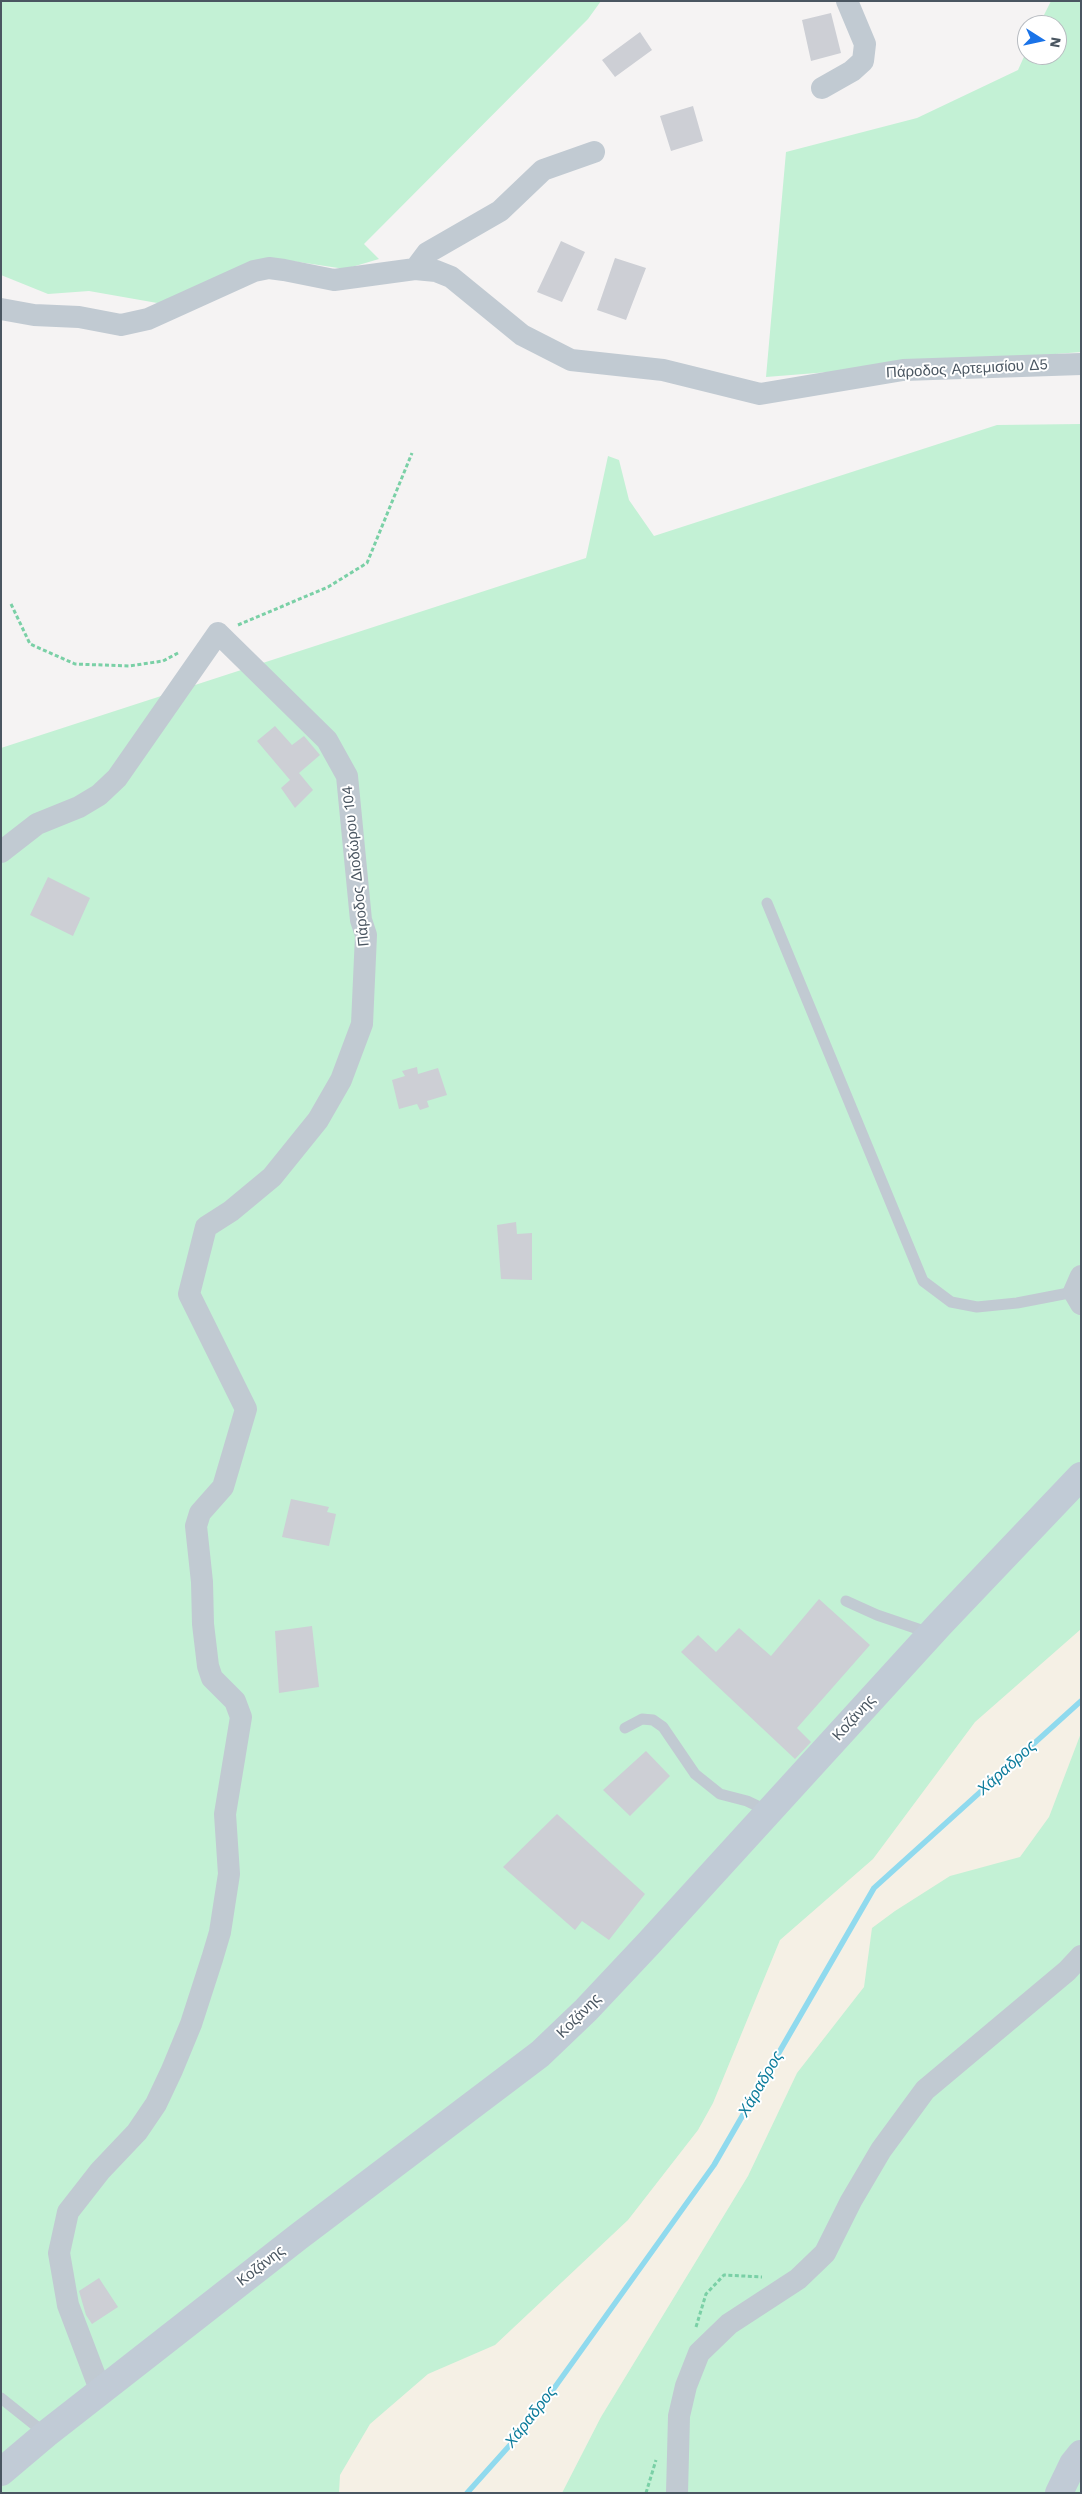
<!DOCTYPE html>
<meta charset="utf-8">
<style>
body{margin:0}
#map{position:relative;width:1082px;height:2494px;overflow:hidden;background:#f5f3f3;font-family:"Work Sans",sans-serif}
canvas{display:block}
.frame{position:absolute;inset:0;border:2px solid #4a5661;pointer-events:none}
.north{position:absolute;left:1017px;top:15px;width:50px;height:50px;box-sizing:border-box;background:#fff;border:1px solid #b7bbc0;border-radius:50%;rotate:100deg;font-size:14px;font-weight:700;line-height:20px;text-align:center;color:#4a5661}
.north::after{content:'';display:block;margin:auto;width:18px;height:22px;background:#1a73e8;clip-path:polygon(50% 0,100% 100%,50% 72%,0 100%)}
</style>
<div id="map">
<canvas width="1082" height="2494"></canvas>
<div class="frame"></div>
<div class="north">N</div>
</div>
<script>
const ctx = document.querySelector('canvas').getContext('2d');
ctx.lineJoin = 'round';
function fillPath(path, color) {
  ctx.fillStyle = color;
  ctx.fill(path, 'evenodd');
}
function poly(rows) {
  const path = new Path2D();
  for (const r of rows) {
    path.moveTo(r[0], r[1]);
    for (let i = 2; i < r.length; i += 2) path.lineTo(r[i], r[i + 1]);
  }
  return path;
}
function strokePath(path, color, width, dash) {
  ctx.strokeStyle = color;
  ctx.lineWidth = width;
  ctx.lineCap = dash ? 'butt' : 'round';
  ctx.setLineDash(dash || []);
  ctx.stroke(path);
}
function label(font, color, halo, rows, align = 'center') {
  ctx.font = font + ' "Work Sans",sans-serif';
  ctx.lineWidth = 4;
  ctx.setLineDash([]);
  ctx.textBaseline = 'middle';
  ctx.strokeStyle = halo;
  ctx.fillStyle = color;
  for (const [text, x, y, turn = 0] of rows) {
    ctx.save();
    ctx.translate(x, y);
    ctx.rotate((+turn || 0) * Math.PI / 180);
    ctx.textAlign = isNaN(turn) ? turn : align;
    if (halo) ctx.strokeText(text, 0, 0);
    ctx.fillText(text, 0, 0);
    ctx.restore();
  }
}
const green = poly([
 [1,1,601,1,588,19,364,244,379,259,345,269,292,261,163,304,89,291,48,294,1,275],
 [1051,1,1081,1,1081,352,766,377,786,152,917,118,1018,70,1027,50,1027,55,1057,55,1057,25,1039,25],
 [1081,424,1081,2493,1,2493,1,748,586,558,608,456,619,460,629,500,654,536,997,425]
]);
const sand = poly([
 [1081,1629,1081,1733,1049,1817,1020,1857,950,1876,895,1911,872,1928,864,1987,797,2073,748,2176,601,2417,562,2493,339,2493,340,2475,370,2424,428,2374,495,2345,628,2220,698,2130,713,2103,780,1940,873,1859,975,1722]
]);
const stream = poly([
 [467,2493,527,2426,714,2165,874,1888,1081,1701]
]);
const building = poly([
 [831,13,841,53,811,61,802,20],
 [640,32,652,50,615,77,602,60],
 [693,106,703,141,671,151,660,116],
 [561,241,585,252,562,302,537,292],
 [615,258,646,268,626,320,597,310],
 [275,726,292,745,304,736,320,755,299,773,313,790,295,808,281,788,290,780,257,741],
 [48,877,90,898,73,936,30,915],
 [417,1067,418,1074,438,1068,447,1095,427,1101,429,1107,420,1110,417,1104,399,1109,392,1080,405,1076,402,1071],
 [516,1222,517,1234,532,1233,532,1280,501,1279,497,1225],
 [291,1499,329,1507,327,1512,336,1514,329,1546,282,1537],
 [819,1599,870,1645,797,1728,811,1742,795,1759,681,1652,698,1635,716,1652,739,1628,771,1656],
 [312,1626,319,1687,279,1693,275,1631],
 [646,1751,670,1776,630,1816,603,1790],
 [557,1814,645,1894,609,1940,582,1921,575,1930,503,1867],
 [99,2278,118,2307,92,2324,86,2315,79,2291]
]);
const path = poly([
 [11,604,30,644,75,664,129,666,163,661,178,653],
 [238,625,328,587,367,563,412,453],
 [696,2327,706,2294,724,2275,762,2277],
 [646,2493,656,2460]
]);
const lane = poly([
 [767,903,923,1281,951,1302,977,1307,1017,1303,1074,1292],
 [846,1601,877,1615,921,1630,929,1636],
 [625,1728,642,1719,653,1720,663,1727,695,1774,720,1794,747,1801,768,1811],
 [1,2398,46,2434]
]);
const street = poly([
 [822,88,852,71,863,61,865,44,847,1],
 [415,269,427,253,500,211,543,170,594,152],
 [1,309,34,315,79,317,121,325,148,319,254,271,269,268,284,270,334,280,415,269,436,271,451,277,522,335,571,360,663,370,760,394,903,370,1081,364],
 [1,852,37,824,79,807,99,795,117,778,218,633,327,740,347,776,361,920,366,935,362,1024,341,1080,318,1120,272,1177,231,1211,206,1227,189,1294,246,1409,223,1487,200,1513,196,1526,202,1582,203,1624,208,1666,212,1678,235,1701,241,1717,225,1814,229,1874,220,1932,212,1959,191,2024,172,2070,156,2104,137,2132,100,2171,68,2212,59,2253,68,2305,101,2392],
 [1081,1276,1074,1292,1081,1304],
 [677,2493,679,2416,686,2386,699,2353,729,2324,798,2279,825,2253,851,2201,881,2150,925,2090,1067,1971,1081,1956]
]);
const secondary = poly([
 [1,2472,46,2434,298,2237,540,2054,586,2010,649,1943,940,1624,1081,1476],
 [1059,2493,1073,2464,1081,2454]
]);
const streetNames = [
 ["Πάροδος Αρτεμισίου Δ5",967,369,-3],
 ["Πάροδος Διοδώρου 104",356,866,-96],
 ["Κοζάνης",854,1718,-48],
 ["Κοζάνης",579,2016,-45],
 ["Κοζάνης",261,2266,-38]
];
const waterNames = [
 ["Χάραδρος",1007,1768,-42],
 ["Χάραδρος",761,2084,-60],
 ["Χάραδρος",531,2417,-52]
];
fillPath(green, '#c3f1d5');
fillPath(sand, '#f5f0e5');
strokePath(stream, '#90daee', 5.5);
fillPath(building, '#cdcfd5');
strokePath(path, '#7ad0a6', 3, [4, 2.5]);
strokePath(lane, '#c1cad2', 11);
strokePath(street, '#c1cad2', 22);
strokePath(secondary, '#c1cbd6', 28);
label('15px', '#4a5661', '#fff', streetNames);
label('italic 16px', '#0c7c9b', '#fff', waterNames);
</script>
